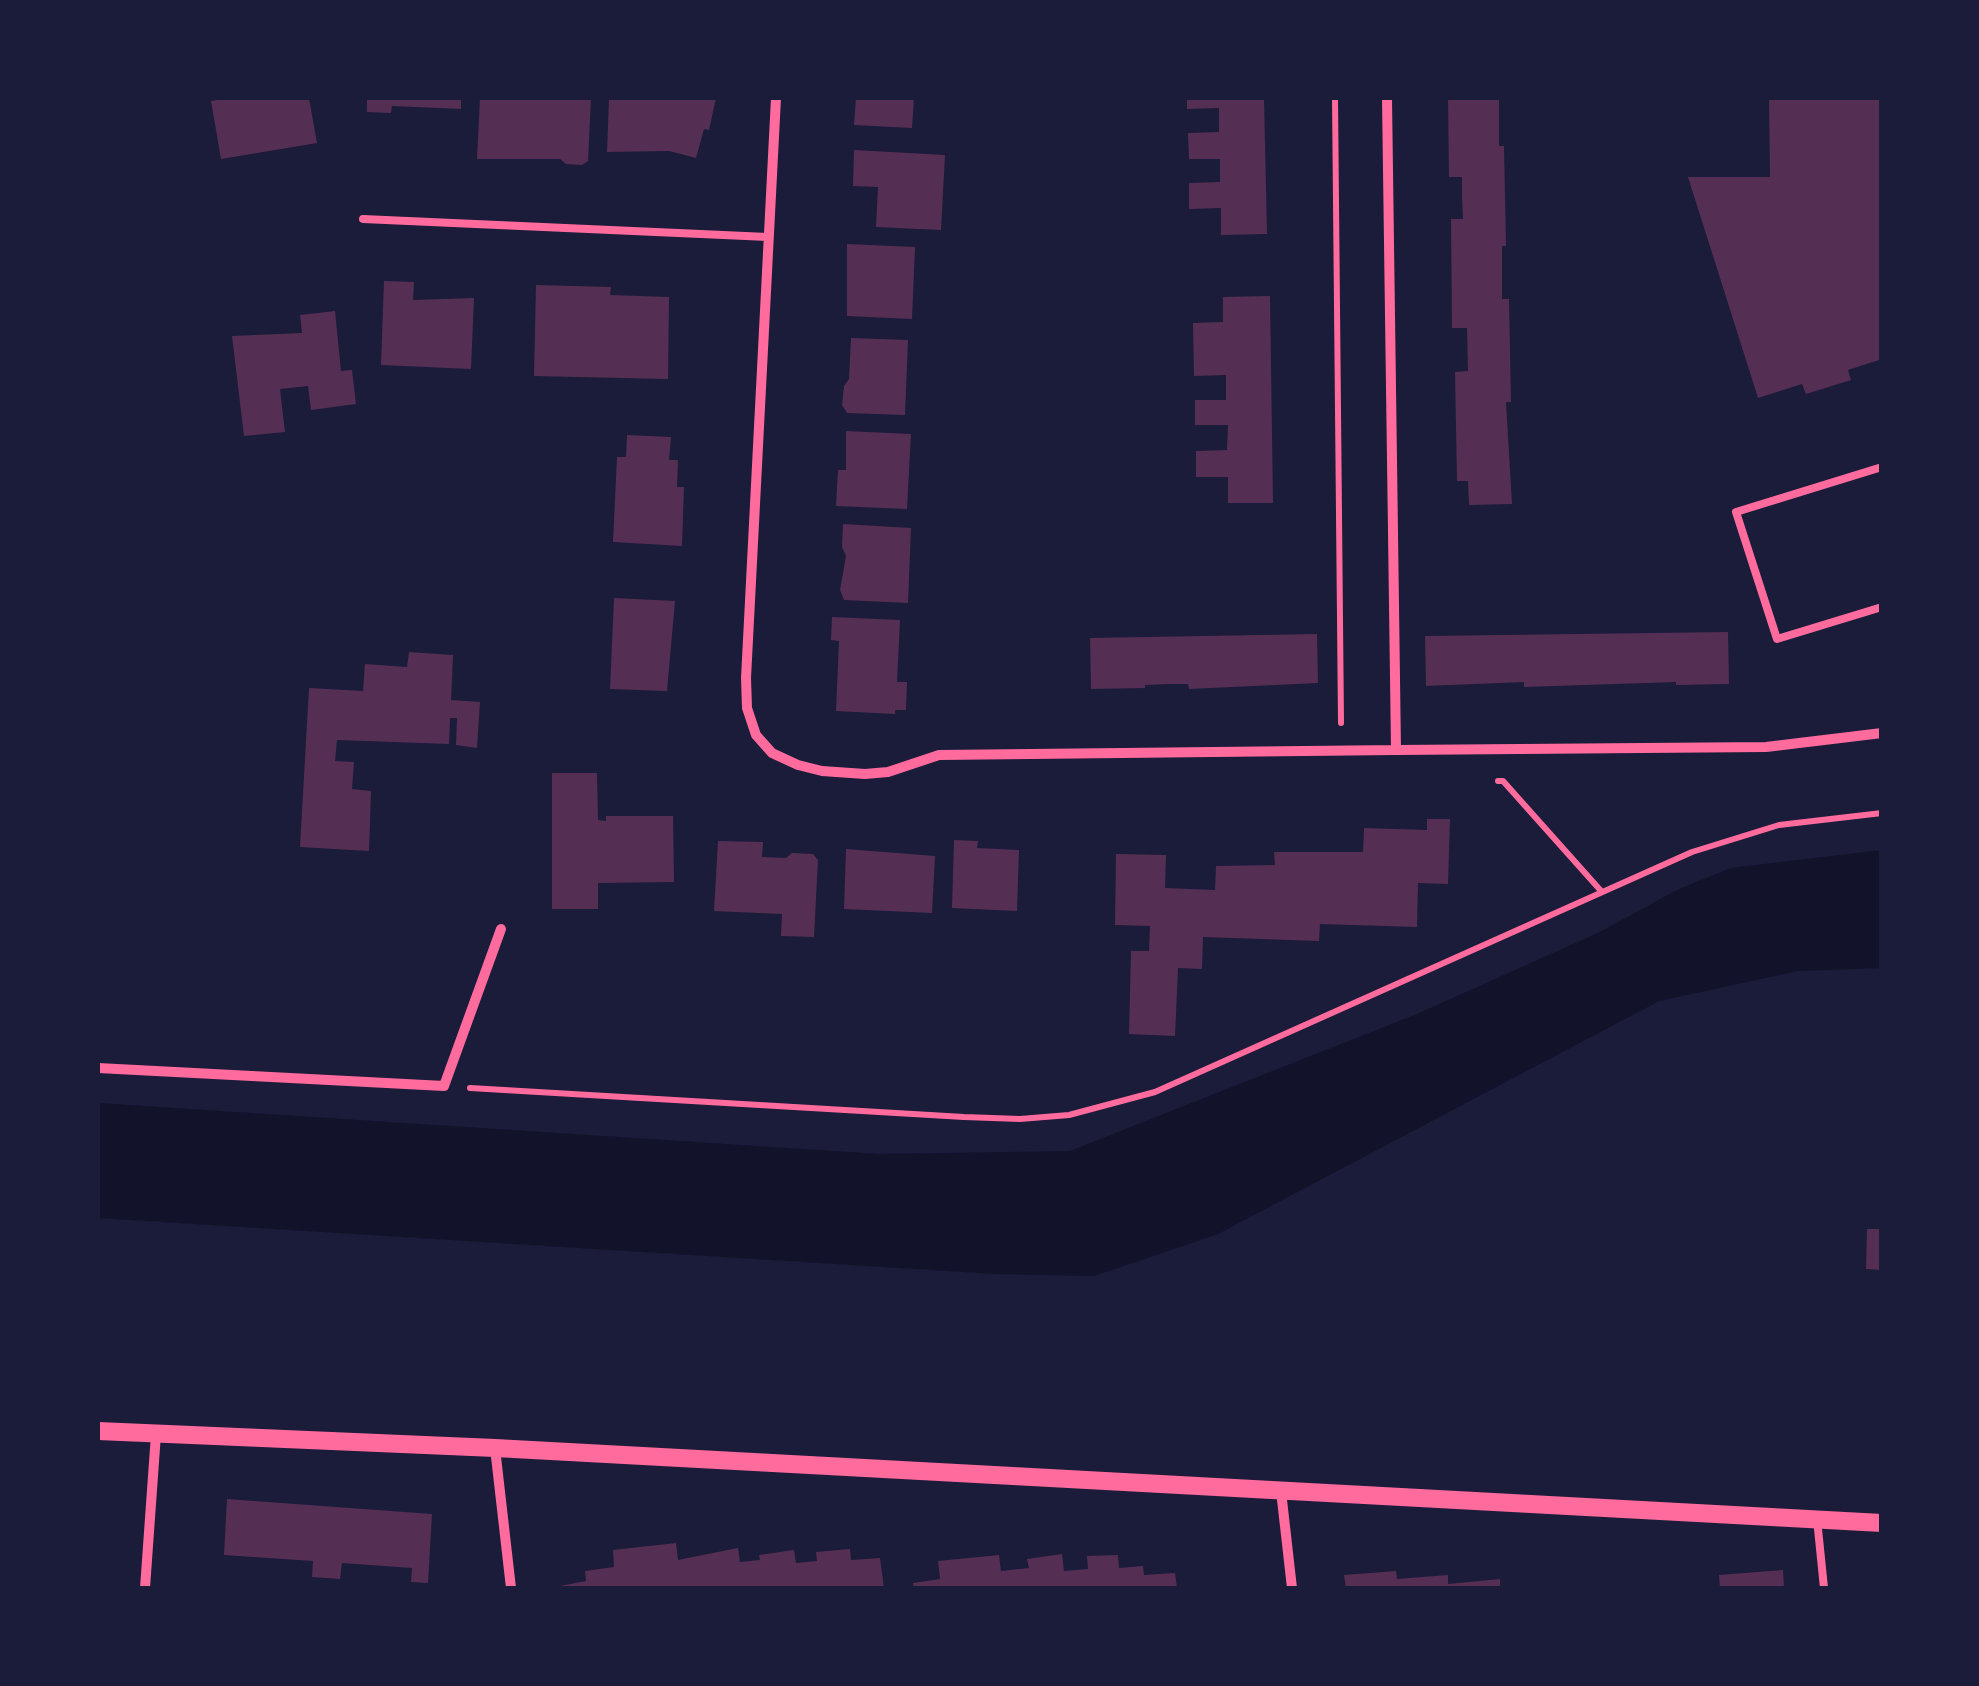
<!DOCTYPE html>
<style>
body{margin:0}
#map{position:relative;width:1979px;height:1686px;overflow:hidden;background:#1b1b3a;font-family:Inter,sans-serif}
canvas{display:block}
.frame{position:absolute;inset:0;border:100px solid #1b1b3a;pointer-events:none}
</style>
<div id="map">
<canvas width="1979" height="1686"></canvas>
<div class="frame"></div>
</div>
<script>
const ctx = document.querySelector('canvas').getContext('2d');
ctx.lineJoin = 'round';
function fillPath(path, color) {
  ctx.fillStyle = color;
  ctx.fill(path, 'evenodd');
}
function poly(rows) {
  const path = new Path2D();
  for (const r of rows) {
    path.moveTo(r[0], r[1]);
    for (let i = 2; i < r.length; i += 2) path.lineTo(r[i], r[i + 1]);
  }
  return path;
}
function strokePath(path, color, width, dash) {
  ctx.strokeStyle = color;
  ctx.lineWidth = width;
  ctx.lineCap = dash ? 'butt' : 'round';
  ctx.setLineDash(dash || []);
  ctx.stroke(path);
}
const water = poly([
 [1881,850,1881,968,1798,971,1659,1001,1218,1234,1094,1276,995,1274,98,1218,98,1103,879,1154,1070,1151,1417,1014,1600,932,1677,890,1731,868]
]);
const building = poly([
 [230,98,309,98,317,143,221,159,211,101],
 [367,98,461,98,461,109,392,106,391,113,367,112],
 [480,98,591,98,588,161,582,165,566,164,560,159,477,159],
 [609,98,716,98,709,130,704,129,696,158,669,151,607,152],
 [856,98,914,98,912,128,854,125],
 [1187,98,1264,98,1267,234,1221,235,1221,208,1189,209,1189,183,1220,182,1220,159,1189,159,1188,133,1219,132,1219,108,1187,109],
 [1448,98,1499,98,1499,146,1504,146,1506,246,1502,246,1502,299,1509,299,1511,402,1506,402,1512,504,1469,505,1468,481,1457,481,1455,372,1468,371,1467,328,1452,328,1451,219,1463,219,1462,198,1462,177,1449,177],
 [1769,98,1882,98,1882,359,1848,370,1851,380,1806,394,1802,384,1758,398,1688,177,1770,177],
 [854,150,945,155,941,230,876,227,878,187,853,186],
 [847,244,915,247,912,319,847,316],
 [384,281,414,282,413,300,474,298,471,369,381,365],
 [536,285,611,287,610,295,669,297,668,379,534,376],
 [1270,296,1273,503,1228,503,1228,477,1196,477,1196,451,1227,450,1228,425,1195,425,1195,400,1226,400,1226,375,1194,376,1193,323,1223,322,1223,297],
 [335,311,341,371,352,370,356,404,311,410,308,386,280,389,285,432,244,436,232,336,302,333,300,315],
 [851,338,908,340,905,415,847,413,842,405,844,386,849,379],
 [846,431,911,434,907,509,836,506,838,470,846,470],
 [627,435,671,437,669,460,678,460,677,487,684,487,682,546,613,542,617,457,626,457],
 [843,524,911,528,908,603,844,600,840,590,846,556,842,547],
 [614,598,675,601,667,691,610,689],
 [832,617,900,620,897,682,907,682,906,710,895,710,895,714,836,711,839,641,831,640],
 [1728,632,1729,684,1676,685,1676,682,1524,687,1524,682,1426,686,1425,636],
 [1317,634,1318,683,1189,689,1188,684,1167,684,1145,685,1145,688,1091,689,1090,638],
 [409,652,453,655,451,700,480,702,477,748,456,745,457,718,450,718,449,744,337,740,335,761,354,762,352,789,371,791,369,851,300,847,309,688,363,691,365,664,407,667],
 [552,773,597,773,598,820,606,821,606,816,673,816,674,882,598,883,598,909,552,909],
 [1427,819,1450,819,1448,884,1418,883,1417,927,1320,924,1319,941,1203,937,1202,969,1178,968,1175,1036,1129,1034,1131,951,1149,951,1150,926,1115,925,1116,854,1166,855,1165,888,1215,890,1216,866,1275,865,1274,852,1363,852,1364,828,1427,830],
 [954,840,978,841,977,848,1019,850,1017,911,952,908],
 [718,841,763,842,762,857,786,858,792,853,813,854,818,860,814,937,781,936,782,914,714,911],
 [846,849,935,856,932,913,844,909],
 [1867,1229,1882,1229,1882,1270,1866,1269],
 [227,1499,432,1514,428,1583,411,1582,412,1568,342,1563,340,1579,312,1577,313,1561,224,1555],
 [676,1543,678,1560,738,1548,740,1562,760,1560,759,1555,794,1550,796,1563,817,1561,816,1552,850,1549,851,1560,880,1558,884,1588,549,1588,586,1581,585,1571,614,1567,613,1550],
 [1062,1554,1064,1571,1088,1569,1087,1556,1118,1555,1119,1568,1143,1566,1144,1575,1175,1573,1177,1588,914,1588,913,1583,940,1579,938,1561,999,1555,1001,1571,1029,1568,1027,1559],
 [1783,1570,1784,1588,1720,1588,1719,1575],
 [1396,1571,1397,1579,1448,1575,1448,1584,1500,1579,1500,1588,1346,1588,1344,1575]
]);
const path = poly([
 [1335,98,1341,723],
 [1498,781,1503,781,1602,892],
 [470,1088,964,1117,1020,1119,1069,1115,1155,1092,1692,852,1779,825,1882,813]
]);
const service = poly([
 [363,219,768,237],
 [1882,467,1736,512,1777,639,1882,607],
 [1817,1519,1824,1588]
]);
const minor = poly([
 [776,98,746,678,747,708,756,735,772,753,798,765,822,771,865,774,888,772,939,755,1396,750],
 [1387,98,1396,750,1766,747,1882,733],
 [98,1068,444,1086,501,929],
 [495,1448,511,1588],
 [1281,1491,1292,1588],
 [145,1588,156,1434]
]);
const tertiary = poly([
 [98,1431,495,1448,1882,1523]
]);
fillPath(water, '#12122b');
fillPath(building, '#542f53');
strokePath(path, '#ff6b9d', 6);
strokePath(service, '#ff6b9d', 8);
strokePath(minor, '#ff6b9d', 10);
strokePath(tertiary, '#ff6b9d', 18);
</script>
